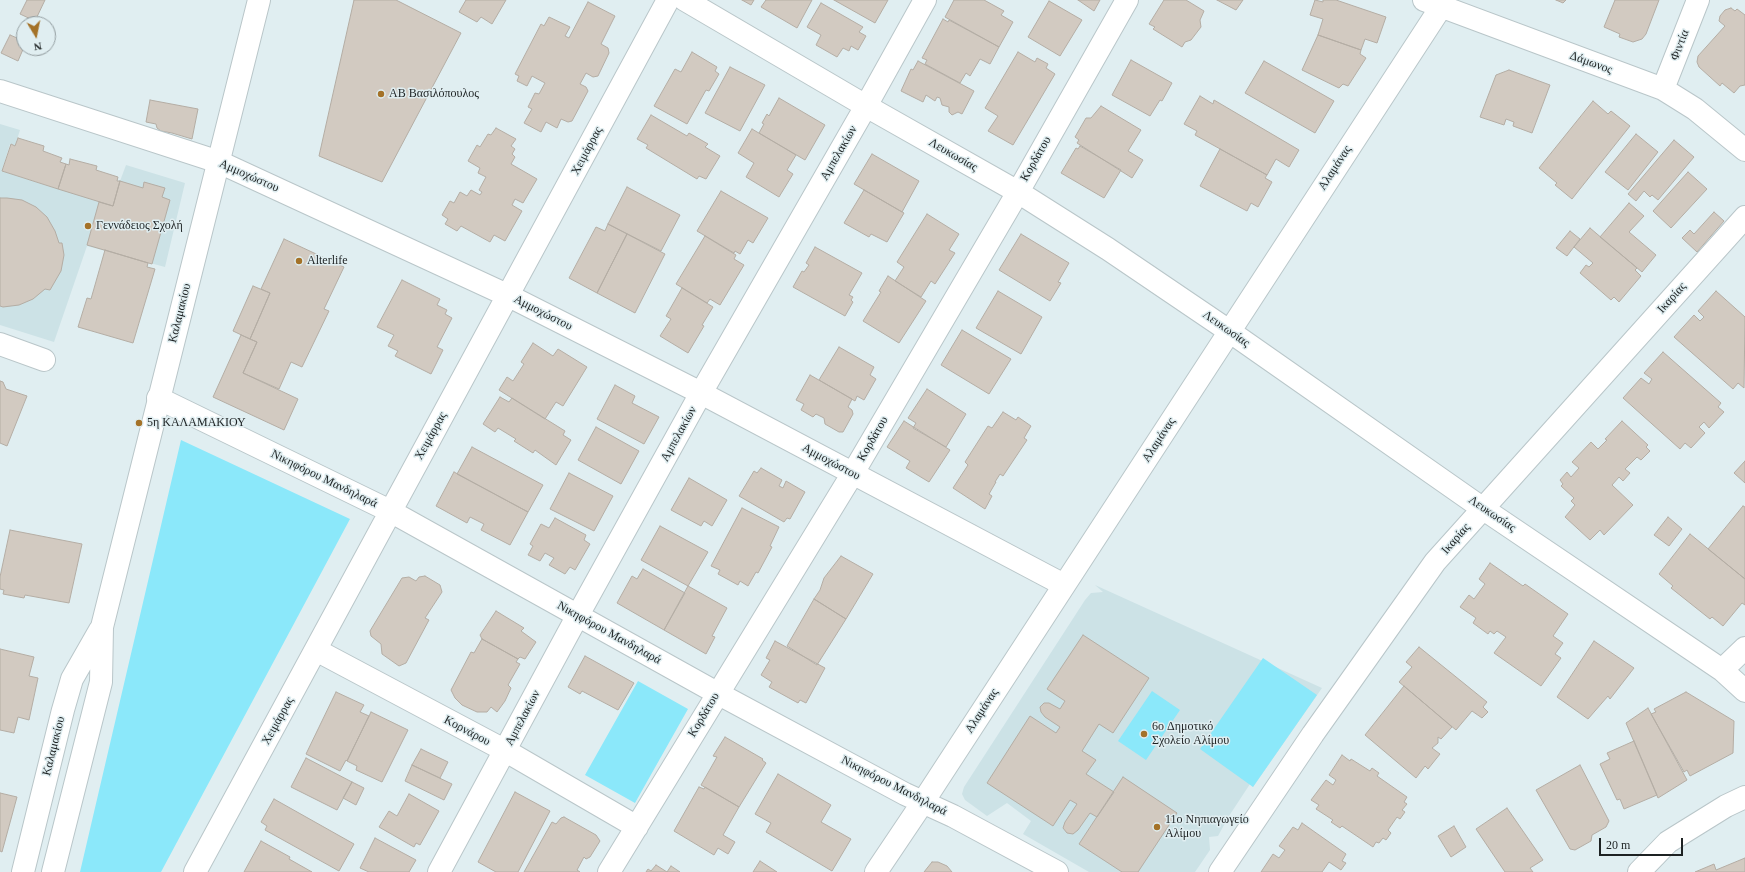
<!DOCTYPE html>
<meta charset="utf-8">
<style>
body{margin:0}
#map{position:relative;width:1745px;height:872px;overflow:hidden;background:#e0eef1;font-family:Georgia,serif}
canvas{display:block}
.north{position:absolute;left:16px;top:16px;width:40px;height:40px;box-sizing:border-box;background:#e0eef1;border:1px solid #929c9f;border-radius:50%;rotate:170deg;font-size:11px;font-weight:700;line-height:16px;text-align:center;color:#1d2223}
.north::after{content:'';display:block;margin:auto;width:14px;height:18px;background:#a47228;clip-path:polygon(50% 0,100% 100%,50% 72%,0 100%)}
.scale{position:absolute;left:1599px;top:838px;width:84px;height:18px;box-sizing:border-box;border:2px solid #1d2223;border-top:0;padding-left:5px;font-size:12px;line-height:14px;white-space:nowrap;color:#1d2223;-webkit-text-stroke:3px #e0eef1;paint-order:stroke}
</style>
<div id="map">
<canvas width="1745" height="872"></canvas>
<div class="north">N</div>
<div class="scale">20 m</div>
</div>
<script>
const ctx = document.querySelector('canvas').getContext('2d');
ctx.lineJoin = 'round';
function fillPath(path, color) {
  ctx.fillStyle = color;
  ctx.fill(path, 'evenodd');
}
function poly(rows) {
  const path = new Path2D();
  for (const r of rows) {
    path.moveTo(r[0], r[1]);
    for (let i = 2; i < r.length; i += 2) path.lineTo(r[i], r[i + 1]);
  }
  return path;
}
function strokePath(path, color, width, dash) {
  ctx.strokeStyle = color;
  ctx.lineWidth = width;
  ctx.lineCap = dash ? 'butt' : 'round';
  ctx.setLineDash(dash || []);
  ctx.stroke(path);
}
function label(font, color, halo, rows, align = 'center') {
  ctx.font = font + ' Georgia,serif';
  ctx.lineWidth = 3;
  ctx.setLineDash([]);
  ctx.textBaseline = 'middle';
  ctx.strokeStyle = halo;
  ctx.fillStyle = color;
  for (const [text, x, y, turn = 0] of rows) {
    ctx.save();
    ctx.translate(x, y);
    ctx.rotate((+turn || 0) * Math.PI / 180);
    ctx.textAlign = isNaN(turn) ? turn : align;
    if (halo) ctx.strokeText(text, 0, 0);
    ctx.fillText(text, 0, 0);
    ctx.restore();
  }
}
const built = poly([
 [0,124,20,130,15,146,10,144,2,171,58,189,120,181,126,165,185,183,165,267,87,246,54,342,0,325],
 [1095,585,1322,688,1253,787,1250,784,1229,816,1218,836,1209,837,1210,850,1195,872,1089,872,1023,834,1031,821,1007,803,987,816,965,800,962,794,964,787,1085,600,1091,593,1103,592]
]);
const green = poly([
 [181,440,350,519,161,872,80,872],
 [1263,658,1317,695,1253,787,1200,749],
 [638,681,688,709,635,803,585,775],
 [1152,691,1180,710,1146,760,1118,741]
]);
const building = poly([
 [27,0,45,0,35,21,20,14,27,0],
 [354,0,396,0,461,33,382,182,319,156,354,0],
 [466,0,506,0,492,24,481,17,477,22,459,12,466,0],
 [742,0,754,0,751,5,742,0],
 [766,0,812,0,797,28,761,7,766,0],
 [834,0,888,0,875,23,834,0],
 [954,0,984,0,1004,11,1001,15,1013,22,999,47,945,17,954,0],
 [1078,0,1100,0,1094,11,1078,0],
 [1164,0,1186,0,1204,11,1200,20,1201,27,1191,40,1185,42,1182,47,1153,29,1155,27,1149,24,1164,0],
 [1217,0,1243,0,1236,10,1217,0],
 [1315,0,1323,2,1323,0,1336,0,1386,17,1377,43,1365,39,1361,50,1318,35,1323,19,1310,15,1315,0],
 [1556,0,1566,0,1563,3,1556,0],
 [1615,0,1659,0,1646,34,1642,39,1633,42,1619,37,1620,34,1604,27,1615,0],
 [1049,1,1082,20,1060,56,1028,37,1049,1],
 [588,2,615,16,601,44,608,48,609,53,598,76,593,77,586,73,580,84,586,87,588,91,572,121,568,122,561,119,557,128,546,122,541,132,524,123,532,109,528,107,535,93,539,94,545,83,532,76,527,86,517,81,519,76,515,74,541,24,544,26,549,17,570,27,565,36,569,38,588,2],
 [821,3,863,27,859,32,866,36,858,50,851,46,849,51,843,48,837,57,816,45,821,35,807,27,821,3],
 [1731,8,1735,11,1737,9,1745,15,1745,85,1740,86,1734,93,1722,83,1720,86,1699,67,1697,62,1698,56,1725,26,1719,21,1720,16,1725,10,1731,8],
 [943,19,948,22,949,20,999,47,990,64,980,59,970,76,966,73,960,83,925,64,927,60,922,58,943,19],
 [10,35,24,41,24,47,18,61,1,53,10,35],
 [1318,35,1361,50,1360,54,1366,58,1348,86,1343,84,1339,88,1302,70,1318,35],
 [692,52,717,67,715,71,719,74,709,91,706,90,687,124,654,106,675,69,681,72,692,52],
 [1018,52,1035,62,1037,58,1048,64,1046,68,1055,74,1013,145,988,131,998,116,985,108,1018,52],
 [1131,60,1172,83,1162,101,1160,100,1150,116,1112,95,1131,60],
 [918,61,974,91,962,114,958,112,952,115,949,112,949,107,942,105,940,98,937,97,935,101,926,95,923,102,901,91,911,69,913,70,918,61],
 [1264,61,1334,101,1315,133,1245,93,1264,61],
 [730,67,765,85,740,131,705,113,730,67],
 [1509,70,1550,85,1532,133,1513,126,1514,122,1506,119,1504,125,1480,117,1496,75,1509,70],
 [1200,96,1213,104,1214,100,1299,150,1289,167,1276,159,1267,175,1195,135,1197,131,1184,124,1200,96],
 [779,98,825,125,805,160,759,133,764,124,762,123,767,114,769,116,779,98],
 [150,100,198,109,192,139,172,133,161,131,157,128,156,124,146,122,150,100],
 [1593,101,1608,114,1611,111,1630,126,1572,199,1555,185,1557,183,1539,168,1593,101],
 [1101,106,1141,130,1128,151,1143,160,1132,178,1077,143,1079,140,1075,137,1086,118,1091,118,1101,106],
 [651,115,687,136,689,133,708,144,705,147,720,156,706,179,699,176,697,179,646,148,648,145,637,139,651,115],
 [496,128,516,139,511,146,515,149,512,154,515,157,511,164,537,179,523,203,515,199,512,205,522,211,505,241,494,235,490,242,461,226,457,231,445,224,448,219,442,215,450,201,454,203,460,192,467,196,471,190,480,195,482,192,479,190,486,177,478,173,480,168,468,161,477,145,480,147,488,134,491,135,496,128],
 [752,129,796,155,787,170,793,174,779,197,746,177,754,163,738,153,752,129],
 [1636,134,1658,152,1628,190,1605,172,1636,134],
 [18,138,44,146,43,151,62,158,60,162,66,164,58,189,2,171,11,144,15,146,18,138],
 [1674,140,1694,157,1658,200,1652,195,1650,197,1644,191,1636,201,1628,194,1674,140],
 [1080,146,1121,170,1104,198,1061,173,1076,148,1078,149,1080,146],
 [1220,149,1267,175,1265,178,1272,182,1258,207,1251,203,1247,211,1200,186,1220,149],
 [872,154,919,181,902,212,854,184,872,154],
 [70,159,97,166,96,170,118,177,117,181,120,181,113,206,58,189,66,164,69,165,70,159],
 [1688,172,1707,189,1671,228,1653,211,1688,172],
 [120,181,143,188,144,182,165,188,162,197,170,200,152,264,87,245,99,202,113,206,120,181],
 [627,187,680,215,661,251,608,224,627,187],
 [864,190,904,213,887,242,871,234,869,237,844,223,864,190],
 [721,191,768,218,753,243,748,240,740,254,735,251,734,253,697,231,721,191],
 [0,198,7,198,22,200,36,207,47,217,55,231,59,243,62,243,64,255,61,271,50,290,45,289,33,299,19,305,3,307,0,306,0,198],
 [1629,203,1644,216,1629,232,1656,255,1642,272,1600,237,1629,203],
 [1714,212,1724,221,1697,252,1682,238,1690,230,1694,234,1714,212],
 [927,214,959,234,949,250,955,253,935,284,931,281,921,297,895,281,904,267,897,262,927,214],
 [608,224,627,234,597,293,569,278,596,227,605,231,608,224],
 [1590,228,1637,268,1635,270,1641,276,1619,302,1614,297,1611,300,1580,273,1586,265,1589,267,1593,263,1574,247,1590,228],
 [1570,231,1580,239,1567,256,1556,248,1570,231],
 [627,234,665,254,635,313,597,293,627,234],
 [1021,234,1069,263,1058,282,1061,283,1050,301,999,270,1021,234],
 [705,236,736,255,734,259,744,265,720,305,710,299,707,303,676,284,705,236],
 [284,239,344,267,324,309,329,311,302,367,291,362,279,389,243,373,257,342,250,339,270,293,261,289,284,239],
 [815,247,862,273,849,295,853,297,851,300,853,302,845,316,793,287,802,271,804,272,809,265,806,263,815,247],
 [105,250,148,263,147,267,155,269,133,343,78,327,87,298,91,299,105,250],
 [888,276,926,301,899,343,863,321,881,292,879,291,888,276],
 [402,280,440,299,437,305,447,310,445,314,452,318,437,347,443,350,431,374,395,356,398,351,388,346,394,335,377,327,402,280],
 [253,286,270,293,250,339,233,331,253,286],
 [682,288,713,307,702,325,704,326,688,353,660,336,671,319,666,316,682,288],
 [998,291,1042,317,1021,354,976,328,998,291],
 [1716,291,1745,317,1744,388,1738,383,1733,389,1674,337,1694,315,1700,321,1704,317,1698,311,1716,291],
 [962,330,1011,359,989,394,941,365,962,330],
 [241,335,257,342,243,373,298,399,284,430,213,397,241,335],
 [533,343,553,356,558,349,587,367,563,406,556,402,545,419,499,390,507,377,513,381,524,364,521,362,533,343],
 [839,347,874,367,870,375,876,379,864,400,857,396,855,401,819,380,839,347],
 [1663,352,1721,403,1718,407,1724,412,1709,428,1704,422,1699,427,1705,433,1691,448,1685,443,1680,449,1623,398,1641,378,1649,384,1652,379,1644,373,1663,352],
 [810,375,852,399,848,407,852,410,853,414,843,432,839,432,825,424,824,418,816,414,813,417,801,410,804,404,796,400,810,375],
 [0,381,3,382,6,389,27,396,7,446,0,443,0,381],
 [615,385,635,396,632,403,659,417,644,444,597,419,615,385],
 [927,389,966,414,946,447,913,428,916,423,908,418,927,389],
 [500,397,509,402,512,398,565,431,563,435,571,440,556,465,535,450,533,453,514,441,516,439,498,428,495,432,483,424,500,397],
 [1003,412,1016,420,1018,417,1031,426,1024,438,1027,440,1003,476,1000,474,995,482,996,482,989,494,992,496,985,509,953,488,968,465,965,462,988,426,992,428,1003,412],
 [904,421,950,450,929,482,906,468,910,461,887,447,904,421],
 [1622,421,1648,445,1646,447,1650,451,1641,460,1637,457,1625,469,1630,473,1623,481,1619,477,1612,485,1633,505,1604,535,1600,530,1590,540,1565,517,1575,505,1571,501,1574,498,1561,486,1563,484,1560,480,1567,472,1571,477,1579,468,1572,462,1591,442,1598,449,1607,440,1605,439,1622,421],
 [596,427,639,451,621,484,578,460,596,427],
 [472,447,543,485,528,512,457,474,472,447],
 [1745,461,1745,483,1734,473,1745,461],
 [761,468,782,480,779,486,783,488,786,481,805,492,790,519,787,518,784,522,739,496,754,471,757,473,761,468],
 [454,472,528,512,510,545,481,530,484,524,470,517,467,523,436,506,454,472],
 [569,473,613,496,594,531,550,509,569,473],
 [689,478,727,500,712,526,704,521,701,526,671,510,689,478],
 [1743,506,1745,507,1745,579,1708,549,1743,506],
 [742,508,779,527,770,546,772,547,758,573,756,572,748,586,740,581,738,585,718,574,720,570,711,566,742,508],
 [1668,517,1682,529,1669,546,1654,535,1668,517],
 [555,518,586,535,584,540,590,544,575,570,570,567,565,574,549,565,554,558,545,553,540,561,528,555,533,546,530,544,541,524,549,528,555,518],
 [660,526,708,552,688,586,641,560,660,526],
 [10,530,82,544,69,603,25,595,24,598,3,594,4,590,0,589,0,577,10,530],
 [1690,534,1745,579,1745,605,1742,603,1723,626,1712,617,1710,619,1671,588,1673,586,1659,574,1690,534],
 [841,556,873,574,846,619,814,599,820,590,824,578,841,556],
 [1490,563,1523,586,1525,584,1568,614,1553,636,1563,643,1555,654,1561,658,1541,686,1494,653,1506,637,1497,631,1494,634,1490,631,1488,634,1473,623,1476,618,1460,607,1469,595,1474,599,1485,584,1479,579,1490,563],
 [643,569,685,593,664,630,617,603,632,576,637,579,643,569],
 [425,576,440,585,442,592,425,618,429,620,406,663,399,666,382,654,381,644,371,636,370,631,402,578,409,577,416,581,419,577,425,576],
 [688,586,727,608,712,636,715,637,706,654,664,630,688,586],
 [814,599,846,619,817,665,787,646,814,599],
 [496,611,524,628,521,631,536,642,525,659,520,657,518,659,482,639,480,635,496,611],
 [1083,635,1149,678,1113,733,1099,724,1082,751,1096,760,1086,774,1114,792,1097,817,1090,813,1078,830,1073,834,1067,833,1063,828,1065,822,1077,804,1070,800,1053,826,987,783,1030,716,1056,733,1060,727,1045,717,1041,712,1040,707,1044,703,1049,703,1060,709,1065,701,1047,689,1083,635],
 [482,639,518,659,516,662,520,664,508,685,511,688,505,701,497,712,491,707,487,712,477,712,462,705,455,698,451,690,471,652,474,653,482,639],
 [775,641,825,668,806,703,800,700,798,703,769,687,772,682,761,675,770,660,766,658,775,641],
 [1594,641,1634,668,1610,699,1608,696,1588,719,1557,697,1594,641],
 [1419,647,1487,702,1483,707,1488,712,1482,718,1472,711,1456,730,1399,682,1412,667,1406,662,1419,647],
 [0,649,34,657,29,676,38,678,29,720,18,717,14,733,0,730,0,649],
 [585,656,634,683,618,710,582,691,580,694,568,687,585,656],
 [1404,686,1452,727,1441,739,1438,737,1438,743,1432,748,1440,754,1428,769,1425,766,1416,778,1365,735,1404,686],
 [336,692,364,705,360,712,369,716,347,761,346,760,340,771,306,754,336,692],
 [1686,692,1734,721,1733,753,1690,776,1687,770,1684,772,1651,714,1656,712,1654,709,1686,692],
 [1648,708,1687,780,1658,798,1626,723,1648,708],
 [371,712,408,730,382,782,356,770,357,766,347,761,371,712],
 [725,737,763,759,762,760,766,763,739,807,701,785,717,757,713,756,725,737],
 [1634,741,1657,795,1624,809,1620,799,1617,800,1600,764,1610,759,1607,753,1634,741],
 [421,749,448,762,440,778,412,765,421,749],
 [1342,755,1350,761,1351,759,1370,771,1372,768,1379,773,1377,776,1407,797,1404,802,1407,804,1402,810,1405,812,1400,819,1397,817,1388,830,1391,833,1386,840,1383,838,1379,843,1376,842,1373,847,1342,826,1340,828,1331,822,1333,820,1316,809,1319,805,1311,800,1326,780,1333,785,1336,780,1329,775,1342,755],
 [306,758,352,782,337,810,291,787,306,758],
 [412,765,452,784,444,800,405,781,412,765],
 [1580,765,1609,821,1606,827,1592,835,1591,841,1575,850,1570,849,1536,790,1580,765],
 [778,774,831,805,821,822,851,839,832,871,766,832,771,823,755,814,778,774],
 [1123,777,1177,813,1138,872,1122,872,1079,844,1123,777],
 [352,782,364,788,356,805,343,798,352,782],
 [699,787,704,789,705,787,739,807,723,835,735,842,728,854,718,848,714,855,674,831,699,787],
 [515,792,550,811,518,872,496,872,478,862,515,792],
 [0,793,17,797,2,852,0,851,0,793],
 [409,794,439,811,420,845,416,843,414,847,379,827,389,811,397,816,409,794],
 [274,799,354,844,339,871,265,830,267,826,261,822,274,799],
 [1507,808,1543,860,1530,868,1533,872,1505,872,1476,829,1507,808],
 [564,817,596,835,600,841,590,857,586,859,584,857,577,870,580,872,524,872,552,822,556,824,561,818,564,817],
 [1302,823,1346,854,1342,861,1346,863,1341,870,1329,862,1322,872,1261,872,1273,854,1279,858,1285,850,1279,846,1293,827,1298,830,1302,823],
 [1454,826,1466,847,1451,857,1438,836,1454,826],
 [375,838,416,860,409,872,369,872,360,868,375,838],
 [261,841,290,857,289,859,312,872,244,872,261,841],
 [1745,858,1745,872,1695,872,1714,864,1716,870,1745,858],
 [760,861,777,872,753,872,760,861],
 [932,862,938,862,947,866,952,872,924,872,932,862],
 [656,865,667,872,646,872,648,869,651,871,656,865],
 [671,866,680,872,667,872,671,866]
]);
const street = poly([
 [685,0,866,106,1018,192,1108,249,1229,331,1482,508,1722,670,1745,691],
 [1424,0,1663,89,1695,109,1745,150],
 [1663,89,1698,0],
 [0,91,219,162,509,296,701,393,1064,585],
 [0,344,44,360],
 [158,398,390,511,717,693,905,794,953,816,1057,872],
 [316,650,506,751,637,827],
 [1722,670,1745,648],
 [195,872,668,0],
 [439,872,578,615,701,393,866,106,925,0],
 [609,872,853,473,1018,192,1127,0],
 [876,872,923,802,1441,7],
 [1220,872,1313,734,1435,562,1745,217]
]);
const secondary = poly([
 [23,872,63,710,72,679,100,630],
 [53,872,101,682,102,627,259,0],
 [1639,872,1668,842,1726,806,1745,797]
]);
const markers = [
 [381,94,4,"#a47228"],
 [88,226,4,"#a47228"],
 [299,261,4,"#a47228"],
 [139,423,4,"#a47228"],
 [1144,734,4,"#a47228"],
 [1157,827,4,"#a47228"]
];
const streetNames = [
 ["Φιντία",1680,45,-69],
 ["Δάμωνος",1591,63,20],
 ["Χειμάρρας",587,151,-62],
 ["Αμπελακίων",839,153,-60],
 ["Λευκωσίας",953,155,30],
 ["Κορδάτου",1036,159,-60],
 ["Αλαμάνας",1335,168,-57],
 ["Αμμοχώστου",249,176,24],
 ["Ικαρίας",1672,298,-48],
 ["Καλαμακίου",180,313,-76],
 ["Αμμοχώστου",543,313,27],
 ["Λευκωσίας",1226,329,35],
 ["Αμπελακίων",679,434,-61],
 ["Χειμάρρας",431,436,-61],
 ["Κορδάτου",873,439,-60],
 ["Αλαμάνας",1159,440,-57],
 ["Αμμοχώστου",831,462,28],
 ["Νικηφόρου Μανδηλαρά",324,479,26],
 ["Λευκωσίας",1492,514,34],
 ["Ικαρίας",1456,539,-49],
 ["Νικηφόρου Μανδηλαρά",609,633,29],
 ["Αλαμάνας",982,711,-57],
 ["Κορδάτου",704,715,-59],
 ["Αμπελακίων",523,718,-62],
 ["Χειμάρρας",278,721,-61],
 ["Κορνάρου",467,731,28],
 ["Καλαμακίου",54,746,-76],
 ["Νικηφόρου Μανδηλαρά",894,786,27]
];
const poiNames = [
 ["ΑΒ Βασιλόπουλος",389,94],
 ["Γεννάδειος Σχολή",96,226],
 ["Alterlife",307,261],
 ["5η ΚΑΛΑΜΑΚΙΟΥ",147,423],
 ["6ο Δημοτικό",1152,727],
 ["Σχολείο Αλίμου",1152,741],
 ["11ο Νηπιαγωγείο",1165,820],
 ["Αλίμου",1165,834]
];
fillPath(built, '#cce2e6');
fillPath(green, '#8be8fa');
fillPath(building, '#d2cac1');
strokePath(building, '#b4ada4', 1);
strokePath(street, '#b9c6c9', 24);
strokePath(secondary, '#b9c6c9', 24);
strokePath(street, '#fff', 22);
strokePath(secondary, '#fff', 22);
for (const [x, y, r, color] of markers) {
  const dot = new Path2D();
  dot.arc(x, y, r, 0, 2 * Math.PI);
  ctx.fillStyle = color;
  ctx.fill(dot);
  strokePath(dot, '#e0eef1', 1.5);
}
label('12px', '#1d2223', '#e0eef1', streetNames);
label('12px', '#1d2223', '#e0eef1', poiNames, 'left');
</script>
